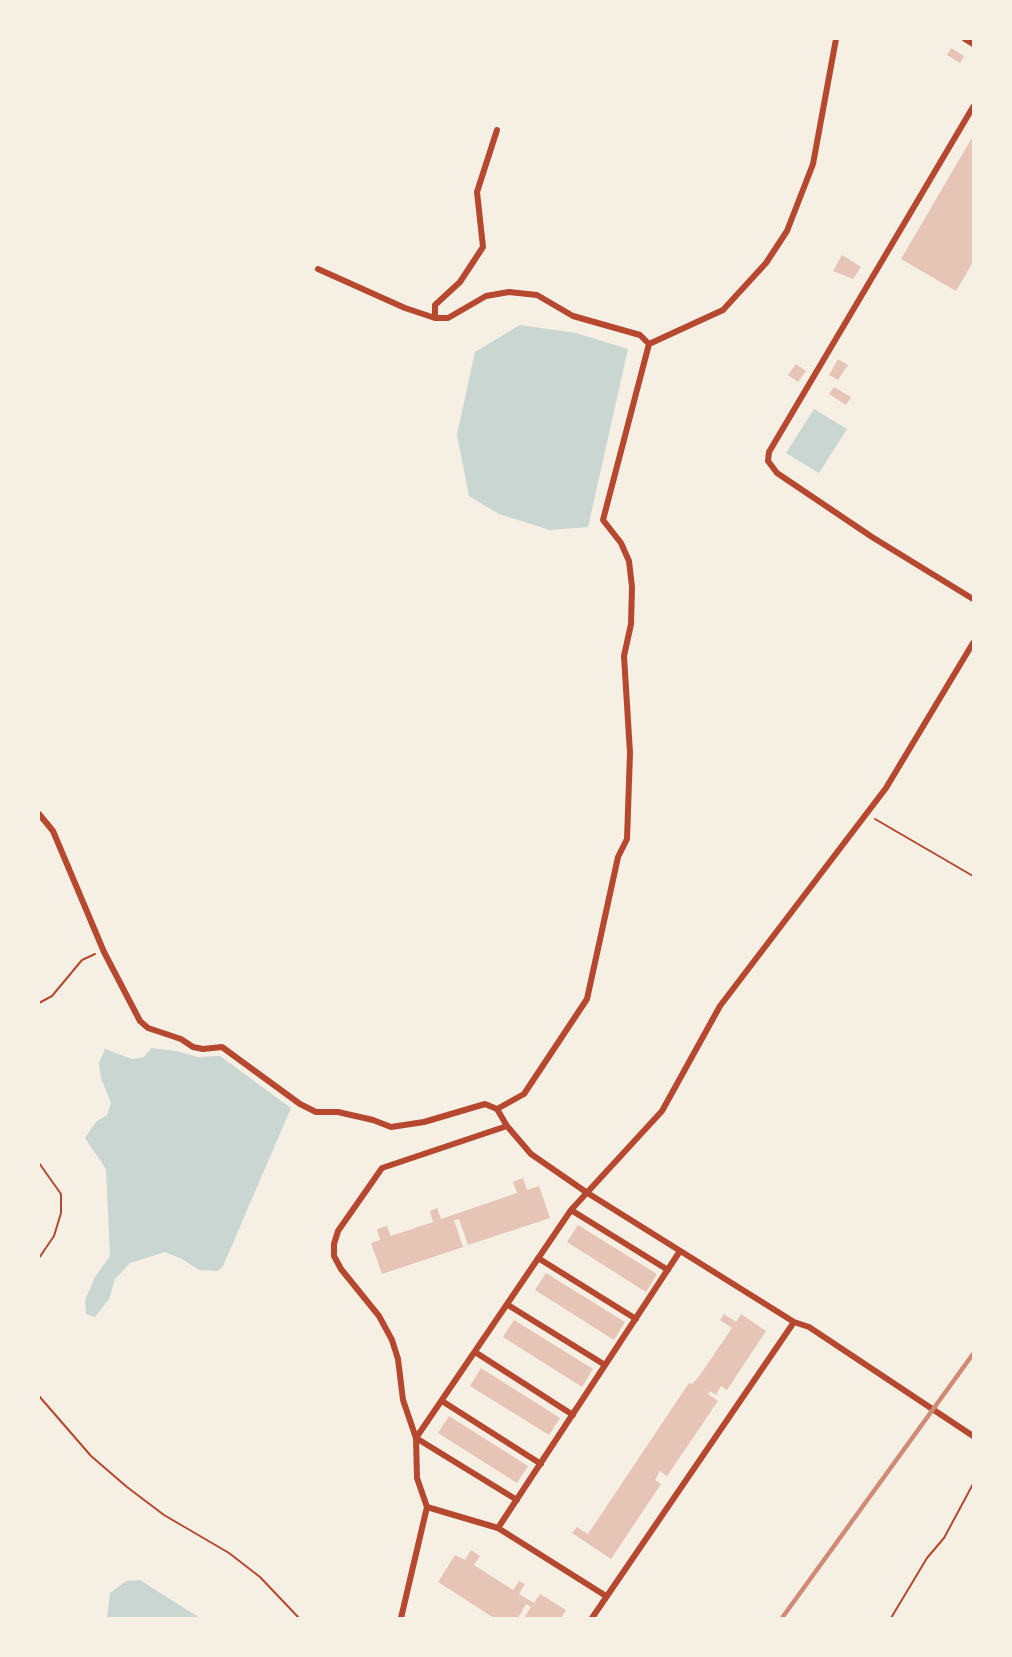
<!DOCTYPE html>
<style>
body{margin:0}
#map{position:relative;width:1012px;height:1657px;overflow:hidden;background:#f6efe4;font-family:"Titillium Web",sans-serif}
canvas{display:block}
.frame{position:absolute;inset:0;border:40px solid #f6efe4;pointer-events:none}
</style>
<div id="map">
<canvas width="1012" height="1657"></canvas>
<div class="frame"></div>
</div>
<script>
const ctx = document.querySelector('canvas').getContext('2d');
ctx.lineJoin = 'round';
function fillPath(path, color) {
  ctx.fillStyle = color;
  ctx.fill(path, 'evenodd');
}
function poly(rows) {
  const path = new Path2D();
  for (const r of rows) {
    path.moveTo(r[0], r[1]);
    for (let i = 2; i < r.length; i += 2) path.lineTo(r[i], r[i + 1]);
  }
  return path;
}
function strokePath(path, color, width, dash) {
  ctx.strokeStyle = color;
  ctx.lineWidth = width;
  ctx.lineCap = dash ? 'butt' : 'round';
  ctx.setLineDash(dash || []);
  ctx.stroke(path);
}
const water = poly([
 [520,325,576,333,628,349,588,527,550,530,499,514,469,496,457,435,475,352],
 [814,409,847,429,819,473,786,453],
 [151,1048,176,1051,198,1057,220,1056,291,1108,223,1266,218,1271,199,1270,182,1259,165,1252,130,1263,115,1279,109,1299,95,1317,86,1314,85,1300,95,1277,110,1256,106,1169,85,1138,96,1122,107,1115,111,1103,101,1078,99,1063,105,1049,132,1059,144,1057],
 [140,1580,176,1603,200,1618,107,1618,110,1593,126,1581]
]);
const building = poly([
 [951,48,964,56,960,63,947,55],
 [973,136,973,262,956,291,901,259],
 [842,255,861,267,853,279,833,271],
 [838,359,848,365,838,380,829,375],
 [796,364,806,371,798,382,788,375],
 [834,387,851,397,846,405,829,394],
 [523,1178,527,1190,539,1186,550,1218,468,1245,459,1219,454,1220,463,1247,382,1274,371,1243,380,1240,377,1229,387,1226,391,1236,433,1222,430,1211,437,1208,441,1219,517,1193,513,1182],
 [578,1225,657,1274,646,1292,567,1242],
 [546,1273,625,1322,614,1340,535,1290],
 [724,1314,736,1322,741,1314,766,1331,727,1390,721,1386,716,1395,710,1391,708,1394,718,1401,667,1476,660,1471,655,1480,661,1484,611,1559,572,1533,577,1527,588,1534,689,1383,692,1384,700,1375,732,1328,720,1320],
 [514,1320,593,1369,582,1387,503,1337],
 [481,1368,560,1418,549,1435,470,1386],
 [449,1416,528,1466,517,1483,438,1433],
 [471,1550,480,1556,474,1565,513,1590,519,1581,525,1584,519,1594,534,1603,540,1594,566,1610,561,1618,524,1618,531,1607,526,1604,518,1618,494,1618,438,1582,455,1555,465,1560]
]);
const path = poly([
 [875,819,973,876],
 [39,1003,52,996,82,960,95,954],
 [39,1163,61,1194,61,1213,54,1236,39,1258],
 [39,1396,91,1456,127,1487,164,1515,229,1553,260,1577,299,1618],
 [891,1618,927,1558,944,1538,973,1484]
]);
const minor = poly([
 [965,39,973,44],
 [973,107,769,452,768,461,777,473,872,537,973,599],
 [318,269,405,308,435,318,448,318,486,296,509,292,537,295,573,316,640,335,649,344],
 [435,318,435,305,460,282,483,247,477,192,497,130],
 [39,814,53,831,104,952,140,1021,148,1028,181,1039,193,1047,203,1049,222,1047,300,1104,316,1112,338,1112,373,1120,391,1127,424,1122,485,1104,497,1109,507,1126,531,1154,586,1192,794,1322,809,1327,973,1436],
 [497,1109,524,1094,587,999,618,857,627,839,630,753,624,656,631,624,632,587,629,561,621,543,603,520,649,344,723,310,766,263,787,231,813,164,836,39],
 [571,1210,668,1270],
 [538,1258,636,1319],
 [508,1305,605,1365],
 [475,1352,573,1415],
 [442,1401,541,1464],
 [416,1438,571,1210,662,1111,720,1006,886,788,973,643],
 [416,1438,517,1500],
 [427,1507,498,1528],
 [606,1596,498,1528,680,1251],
 [401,1618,427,1507,417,1478,416,1438,403,1400,398,1359,392,1340,379,1316,341,1269,334,1256,334,1244,338,1231,382,1168,507,1126],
 [592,1618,794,1322]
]);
const rail = poly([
 [782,1618,973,1354]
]);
fillPath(water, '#c9d6d2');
fillPath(building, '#e6c5b7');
strokePath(path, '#b5482f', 2);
strokePath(minor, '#b5482f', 6);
strokePath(rail, '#cf8b77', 4.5);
</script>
